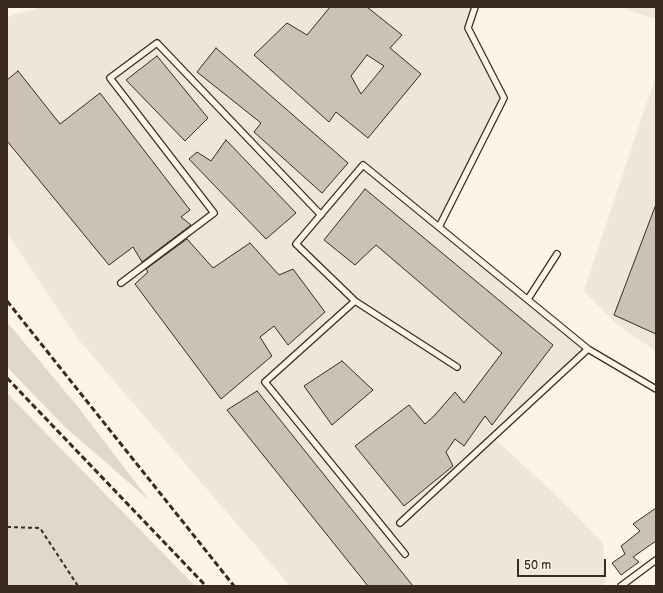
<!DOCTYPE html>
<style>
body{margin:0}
#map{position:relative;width:663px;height:593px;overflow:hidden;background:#fcf5e5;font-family:"Balsamiq Sans",sans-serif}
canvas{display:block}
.frame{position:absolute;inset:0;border:8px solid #3b2a1e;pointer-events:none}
.scale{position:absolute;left:517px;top:559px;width:89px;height:18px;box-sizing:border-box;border:2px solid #3b2a1e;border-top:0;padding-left:5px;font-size:12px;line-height:14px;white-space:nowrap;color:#3b2a1e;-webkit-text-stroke:3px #fcf5e5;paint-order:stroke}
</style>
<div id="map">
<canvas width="663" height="593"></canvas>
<div class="frame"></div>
<div class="scale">50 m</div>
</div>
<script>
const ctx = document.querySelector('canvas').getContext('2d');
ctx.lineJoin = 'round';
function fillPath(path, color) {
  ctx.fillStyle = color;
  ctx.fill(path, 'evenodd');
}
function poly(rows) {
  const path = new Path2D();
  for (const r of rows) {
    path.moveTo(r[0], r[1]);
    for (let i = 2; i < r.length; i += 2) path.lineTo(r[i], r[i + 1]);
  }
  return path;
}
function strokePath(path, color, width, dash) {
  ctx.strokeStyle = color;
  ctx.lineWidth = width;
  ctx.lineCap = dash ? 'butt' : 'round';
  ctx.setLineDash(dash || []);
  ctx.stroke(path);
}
const built = poly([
 [41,7,477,7,468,28,504,98,442,230,588,349,493,437,559,498,603,543,606,582,602,586,290,586,78,339,7,233,7,17],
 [618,7,656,7,656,19],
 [656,76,656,351,619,326,584,291]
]);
const green = poly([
 [7,322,78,407,149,500,65,427,7,367],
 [7,393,35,422,195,586,7,586]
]);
const building = poly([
 [330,7,367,7,402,35,390,48,421,74,368,138,336,112,329,122,254,55,287,23,307,35,330,7],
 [367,55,384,66,361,94,351,76,367,55],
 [216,48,348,163,322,193,254,132,261,123,197,72,216,48],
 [157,56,208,118,185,141,126,80,157,56],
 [18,71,60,124,100,93,190,210,181,217,191,225,142,262,133,247,109,265,7,141,7,80,18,71],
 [226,140,296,213,266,239,189,159,197,152,211,161,226,140],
 [365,189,553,345,492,425,485,416,464,446,455,439,446,452,453,466,404,506,355,446,409,405,425,424,434,416,455,392,464,403,502,353,376,245,355,265,324,240,365,189],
 [655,207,656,207,656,334,614,315,655,207],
 [187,239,213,268,250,243,279,275,293,269,325,312,288,345,274,326,260,337,272,356,221,399,135,284,148,272,146,269,187,239],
 [342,361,373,390,332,425,304,386,342,361],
 [257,391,413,586,368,586,227,410,257,391],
 [656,508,656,541,633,557,639,562,621,575,612,563,625,554,621,546,640,531,633,524,656,508]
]);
const path = poly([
 [7,527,40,528,78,586]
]);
const service = poly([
 [439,227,504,98,468,28,475,7],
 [121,283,214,213,110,78,157,43,321,215],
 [528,299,557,254],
 [355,301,265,382,405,554],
 [457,367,355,301,296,244,363,165,588,349,656,389],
 [400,523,588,349],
 [621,586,656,560]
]);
const rail = poly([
 [7,301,234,586],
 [7,378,206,586]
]);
fillPath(built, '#eee6d6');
fillPath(green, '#e0d8c8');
fillPath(building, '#ccc2b3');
strokePath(building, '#3b2a1e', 1);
strokePath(service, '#3b2a1e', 8);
strokePath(path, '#3b2a1e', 2, [4, 3]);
strokePath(service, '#fcf5e5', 5.5);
strokePath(rail, '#3b2a1e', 3, [6, 3]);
</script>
